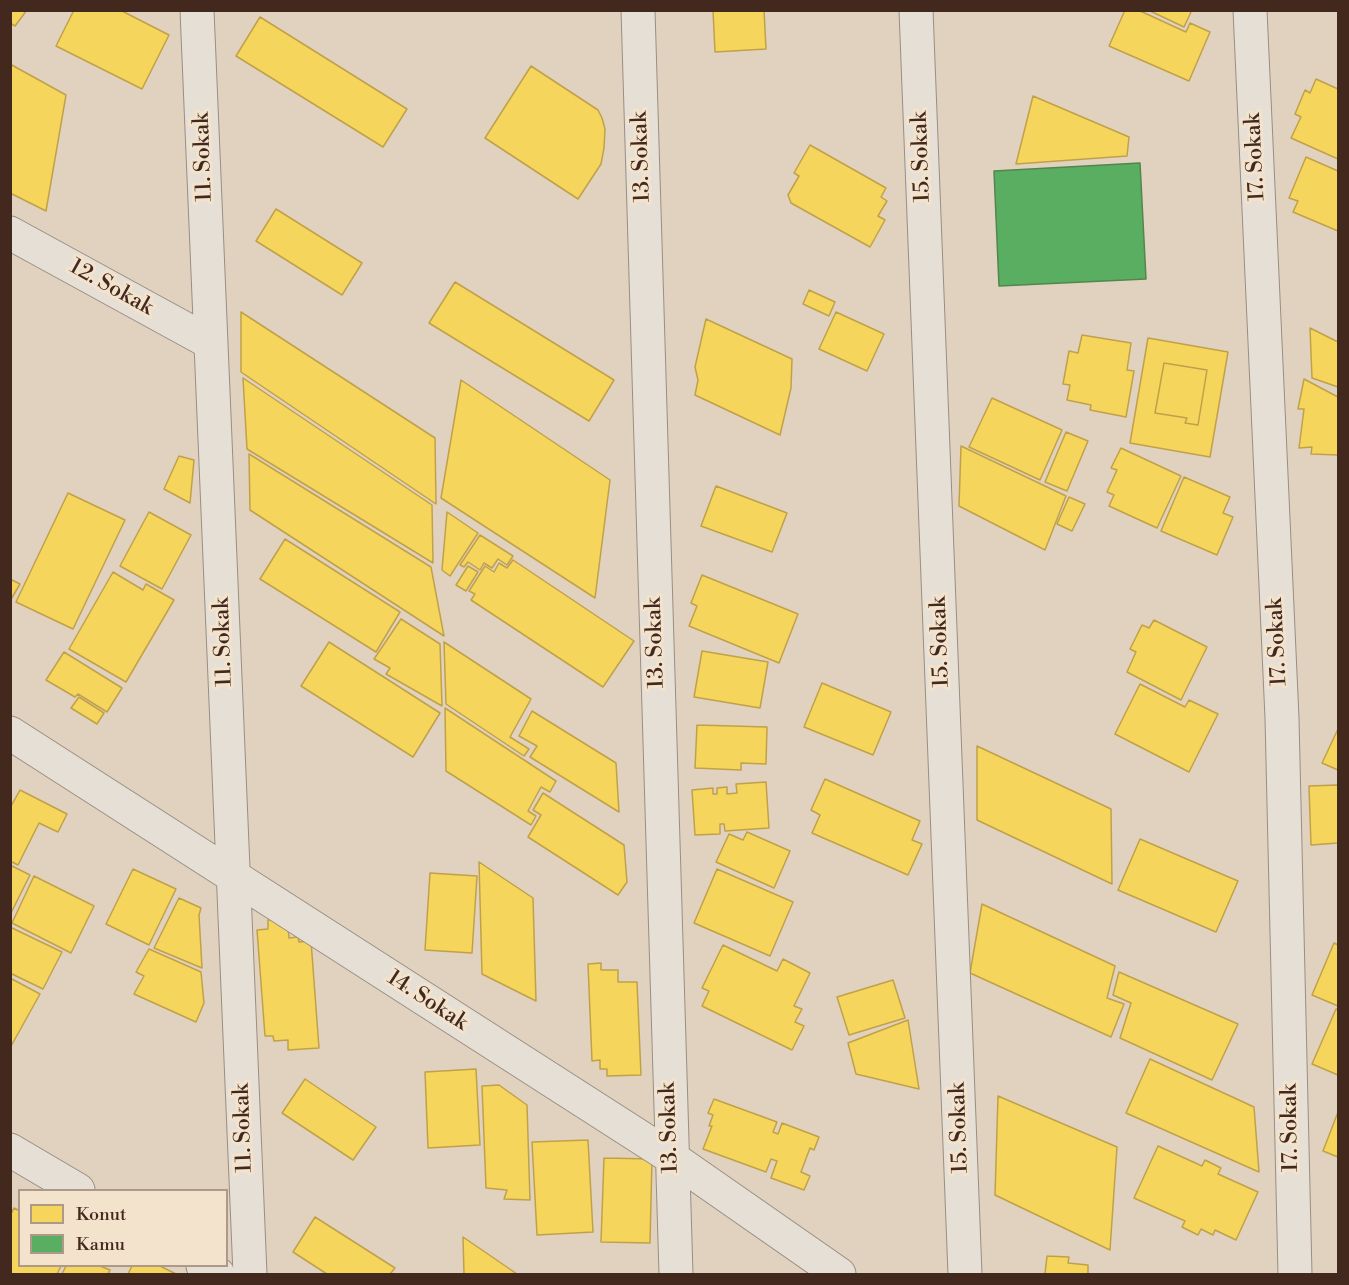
<!DOCTYPE html>
<style>
body{margin:0}
#map{position:relative;width:1349px;height:1285px;overflow:hidden;background:#e0d2bf;font-family:"Libre Bodoni",serif}
canvas{display:block}
.frame{position:absolute;inset:0;border:12px solid #43291d;pointer-events:none}
.legend{position:absolute;left:18px;top:1189px;width:210px;height:78px;box-sizing:border-box;background:#f3e3cd;border:2px solid #ad9987;margin:0;padding:8px 10px;list-style:none;font-size:18px;color:#43291d}
.legend li{display:flex;align-items:center;gap:12px;height:30px}
.legend b{width:30px;border:2px solid #ad9987}
</style>
<div id="map">
<canvas width="1349" height="1285"></canvas>
<div class="frame"></div>
<ul class="legend">
<li><b style="height:16px;background:#f6d55c"></b>Konut</li>
<li><b style="height:16px;background:#5aae61"></b>Kamu</li>
</ul>
</div>
<script>
const ctx = document.querySelector('canvas').getContext('2d');
ctx.lineJoin = 'round';
function fillPath(path, color) {
  ctx.fillStyle = color;
  ctx.fill(path, 'evenodd');
}
function poly(rows) {
  const path = new Path2D();
  for (const r of rows) {
    path.moveTo(r[0], r[1]);
    for (let i = 2; i < r.length; i += 2) path.lineTo(r[i], r[i + 1]);
  }
  return path;
}
function strokePath(path, color, width, dash) {
  ctx.strokeStyle = color;
  ctx.lineWidth = width;
  ctx.lineCap = dash ? 'butt' : 'round';
  ctx.setLineDash(dash || []);
  ctx.stroke(path);
}
function label(font, color, halo, rows, align = 'center') {
  ctx.font = font + ' "Libre Bodoni",serif';
  ctx.lineWidth = 6;
  ctx.setLineDash([]);
  ctx.textBaseline = 'middle';
  ctx.strokeStyle = halo;
  ctx.fillStyle = color;
  for (const [text, x, y, turn = 0] of rows) {
    ctx.save();
    ctx.translate(x, y);
    ctx.rotate((+turn || 0) * Math.PI / 180);
    ctx.textAlign = isNaN(turn) ? turn : align;
    if (halo) ctx.strokeText(text, 0, 0);
    ctx.fillText(text, 0, 0);
    ctx.restore();
  }
}
const homes = poly([
 [10,10,27,10,15,26,10,23,10,10],
 [74,10,120,10,169,35,142,89,56,46,74,10],
 [713,10,764,10,766,49,715,52,713,10],
 [1125,10,1138,10,1186,32,1190,23,1210,32,1189,81,1109,46,1125,10],
 [1148,10,1192,10,1184,27,1148,10],
 [260,17,407,109,383,147,236,56,260,17],
 [10,64,66,95,46,211,10,193,10,64],
 [531,66,598,110,602,118,605,129,604,148,601,164,578,199,485,138,531,66],
 [1316,79,1338,89,1338,159,1291,138,1301,117,1295,114,1305,90,1310,93,1316,79],
 [1033,96,1129,137,1127,156,1016,164,1033,96],
 [810,145,886,188,881,197,887,201,878,216,885,220,870,247,791,203,788,195,799,176,794,173,810,145],
 [1306,157,1338,171,1338,231,1293,212,1298,201,1289,198,1306,157],
 [276,209,362,263,342,295,256,241,276,209],
 [455,282,614,380,589,421,429,323,455,282],
 [809,290,835,302,829,316,803,304,809,290],
 [241,312,435,438,436,504,241,372,241,312],
 [836,312,884,334,867,371,819,349,836,312],
 [706,319,792,359,791,388,780,435,695,395,698,380,695,367,706,319],
 [1310,328,1338,342,1338,387,1312,378,1310,328],
 [1082,335,1131,343,1127,370,1134,371,1126,417,1090,410,1091,405,1067,400,1070,385,1063,384,1069,351,1078,353,1082,335],
 [1148,338,1228,352,1210,457,1130,443,1148,338],
 [1164,363,1207,370,1198,425,1185,423,1187,418,1155,413,1164,363],
 [1164,363,1207,370,1198,425,1185,423,1187,418,1155,413,1164,363],
 [243,378,432,505,433,563,247,449,243,378],
 [1304,379,1338,397,1338,455,1311,454,1312,447,1299,448,1304,409,1298,409,1304,379],
 [461,380,610,480,595,598,441,498,461,380],
 [992,398,1062,430,1040,480,969,447,992,398],
 [1066,432,1088,441,1067,491,1045,482,1066,432],
 [961,446,1066,496,1045,550,959,506,961,446],
 [1121,448,1181,476,1157,528,1109,506,1114,495,1107,492,1117,470,1111,468,1121,448],
 [249,454,431,567,444,636,250,510,249,454],
 [179,456,194,460,190,503,164,489,179,456],
 [1184,477,1230,497,1223,513,1233,517,1217,555,1161,531,1184,477],
 [716,486,787,513,772,552,701,526,716,486],
 [68,493,125,520,73,629,16,602,68,493],
 [1069,497,1085,504,1072,531,1057,524,1069,497],
 [149,512,191,535,162,589,120,566,149,512],
 [447,512,478,533,450,576,442,570,447,512],
 [480,535,513,556,507,565,498,559,492,568,484,563,480,570,468,562,464,567,460,565,480,535],
 [285,539,400,612,376,652,260,579,285,539],
 [513,560,634,641,603,687,471,600,475,594,469,591,485,566,494,572,499,563,507,568,513,560],
 [468,566,478,572,466,591,456,585,468,566],
 [113,572,143,590,146,584,174,600,126,682,69,649,113,572],
 [702,575,798,614,779,663,689,626,697,606,691,603,702,575],
 [10,579,20,584,10,601,10,579],
 [401,619,440,644,442,706,386,674,390,668,374,659,401,619],
 [1154,620,1207,647,1181,700,1127,672,1136,652,1130,649,1142,625,1149,628,1154,620],
 [329,642,440,713,413,757,301,686,329,642],
 [444,642,531,699,510,737,529,749,524,756,446,704,444,642],
 [702,651,768,662,760,708,694,697,702,651],
 [64,652,122,688,107,712,78,694,75,697,46,680,64,652],
 [822,683,891,712,873,755,804,727,822,683],
 [1140,684,1185,707,1189,700,1218,714,1189,772,1115,734,1140,684],
 [79,697,104,713,97,724,71,708,79,697],
 [445,708,556,781,550,792,541,787,528,811,536,816,531,825,446,771,445,708],
 [532,711,616,763,619,812,530,757,537,746,519,736,532,711],
 [697,725,767,727,766,764,741,763,741,770,695,768,697,725],
 [1338,729,1338,770,1322,763,1338,729],
 [977,746,1111,809,1112,884,977,820,977,746],
 [825,779,920,821,912,840,922,844,908,875,812,833,820,815,811,810,825,779],
 [766,782,769,828,725,831,724,824,720,824,720,834,695,835,692,790,713,788,713,794,717,794,717,788,727,787,727,794,737,793,736,784,766,782],
 [1338,785,1338,843,1311,845,1309,786,1338,785],
 [20,790,67,814,58,832,39,823,18,865,10,861,10,808,20,790],
 [543,793,624,845,627,882,618,895,528,837,541,815,533,810,543,793],
 [747,832,790,851,774,888,716,862,729,834,743,840,747,832],
 [1140,839,1238,881,1216,932,1118,890,1140,839],
 [479,862,533,898,536,1001,482,974,479,862],
 [10,865,30,875,10,915,10,865],
 [133,869,176,889,149,945,106,924,133,869],
 [717,869,793,902,770,956,694,923,717,869],
 [430,873,477,876,472,953,425,950,430,873],
 [34,876,94,906,71,953,12,923,34,876],
 [179,898,201,908,199,915,202,968,154,948,179,898],
 [982,904,1115,966,1107,998,1124,1004,1111,1037,970,973,982,904],
 [287,918,289,938,298,937,299,942,311,941,319,1048,288,1050,288,1040,274,1041,273,1036,265,1036,257,930,268,929,268,920,287,918],
 [10,927,62,952,43,989,10,973,10,927],
 [1334,943,1338,945,1338,1006,1312,995,1334,943],
 [723,945,777,971,783,959,810,973,794,1006,802,1009,795,1022,804,1026,792,1050,702,1006,709,991,702,988,723,945],
 [149,949,201,972,204,1003,196,1022,134,994,144,976,136,972,149,949],
 [601,963,601,970,618,970,618,982,637,982,641,1075,607,1076,607,1069,600,1069,600,1060,592,1061,588,964,601,963],
 [1119,972,1238,1024,1212,1080,1120,1038,1131,1003,1113,995,1119,972],
 [10,978,40,994,10,1048,10,978],
 [893,980,905,1018,849,1035,837,997,893,980],
 [1336,1009,1338,1010,1338,1075,1312,1064,1336,1009],
 [908,1020,919,1089,856,1074,848,1043,908,1020],
 [1150,1059,1254,1107,1259,1172,1126,1113,1150,1059],
 [476,1069,480,1145,428,1148,425,1072,476,1069],
 [305,1079,376,1127,353,1160,282,1113,305,1079],
 [499,1085,527,1105,530,1200,504,1199,507,1190,486,1188,482,1086,499,1085],
 [998,1096,1117,1147,1110,1250,995,1195,998,1096],
 [714,1099,777,1122,773,1132,778,1134,782,1123,819,1137,814,1150,810,1148,801,1172,810,1176,804,1190,771,1178,777,1161,771,1159,766,1172,703,1149,712,1126,709,1126,713,1115,708,1113,714,1099],
 [1338,1112,1338,1157,1323,1151,1338,1112],
 [588,1140,593,1232,537,1235,532,1142,588,1140],
 [1158,1146,1202,1166,1205,1160,1221,1168,1218,1174,1258,1192,1236,1240,1215,1230,1213,1235,1201,1229,1198,1235,1182,1227,1185,1221,1134,1198,1158,1146],
 [604,1158,652,1159,650,1243,601,1242,604,1158],
 [14,1208,20,1211,20,1266,61,1266,57,1274,10,1274,10,1216,14,1208],
 [315,1217,395,1268,390,1274,327,1274,293,1252,315,1217],
 [463,1237,517,1274,464,1274,463,1237],
 [1047,1256,1069,1257,1068,1263,1088,1265,1088,1274,1045,1274,1047,1256],
 [66,1266,100,1266,110,1270,108,1274,62,1274,66,1266],
 [132,1266,160,1266,176,1274,128,1274,132,1266]
]);
const public = poly([
 [1140,163,1146,279,999,286,994,171,1140,163]
]);
const minor = poly([
 [197,10,250,1274],
 [638,10,676,1274],
 [916,10,965,1274],
 [1250,10,1282,718,1295,1274],
 [10,233,211,343],
 [10,733,671,1157,839,1274],
 [10,1150,78,1190],
 [203,1266,218,1274]
]);
const streetNames = [
 ["11. Sokak",204,157,-92],
 ["13. Sokak",642,157,-92],
 ["15. Sokak",922,157,-92],
 ["17. Sokak",1256,157,-93],
 ["12. Sokak",111,288,29],
 ["11. Sokak",224,642,-92],
 ["15. Sokak",941,642,-92],
 ["17. Sokak",1278,642,-93],
 ["13. Sokak",656,643,-92],
 ["14. Sokak",427,1001,33],
 ["11. Sokak",244,1128,-92],
 ["13. Sokak",670,1128,-92],
 ["15. Sokak",960,1128,-92],
 ["17. Sokak",1291,1128,-91]
];
fillPath(homes, '#f6d55c');
strokePath(homes, '#c0a149', 1.5);
fillPath(public, '#5aae61');
strokePath(public, '#53864d', 1.5);
strokePath(minor, '#9a8e82', 35);
strokePath(minor, '#e6dfd5', 33);
label('22px', '#43291d', '#f3e3cd', streetNames);
</script>
